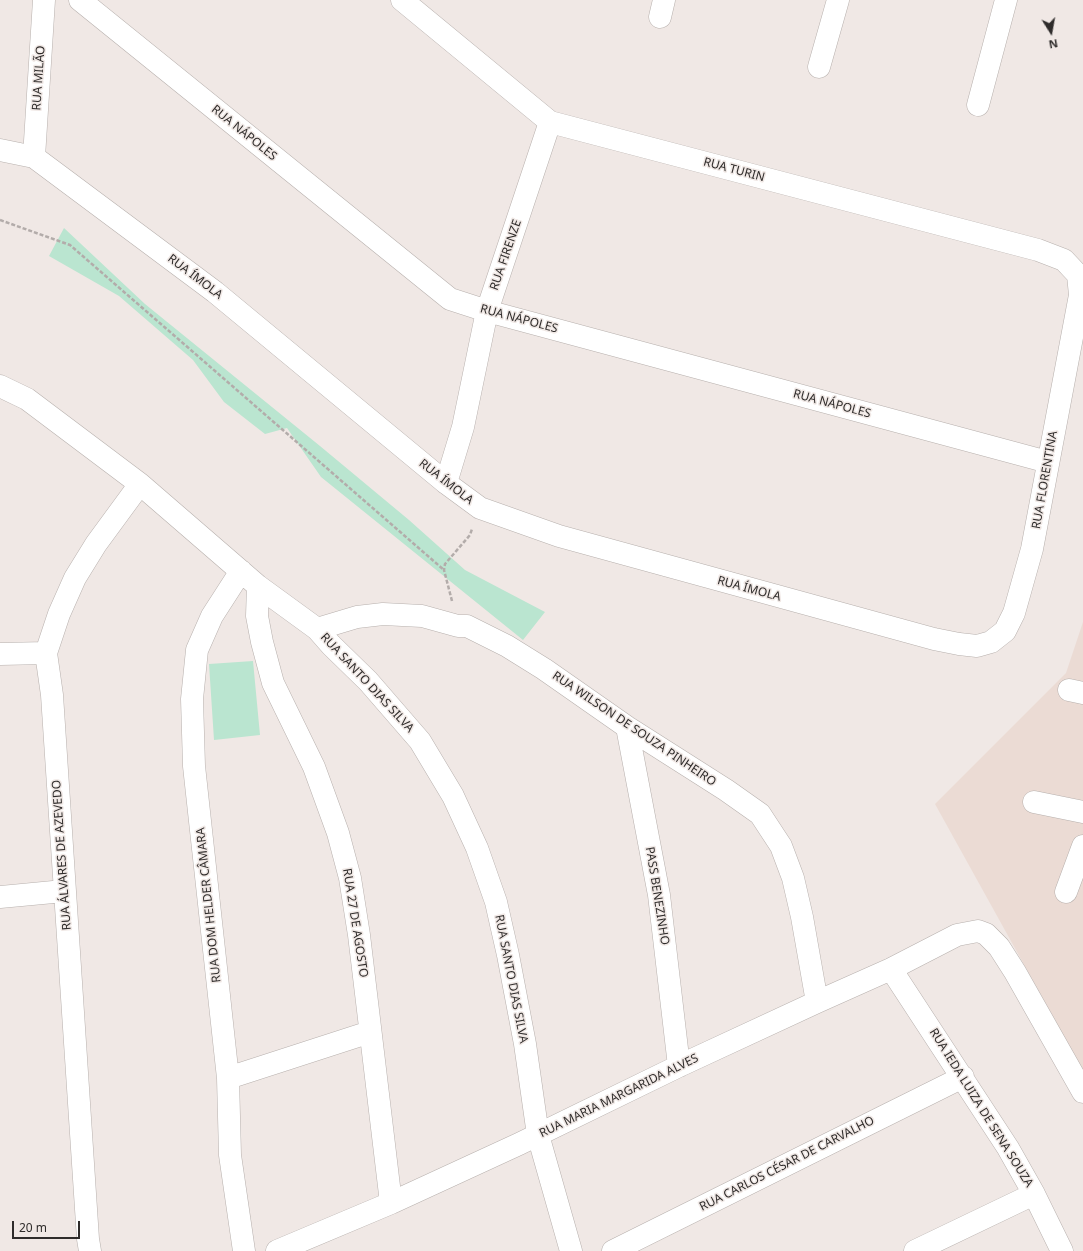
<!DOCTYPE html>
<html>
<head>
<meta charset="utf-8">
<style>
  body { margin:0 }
  #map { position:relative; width:1083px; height:1251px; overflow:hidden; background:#f0e8e5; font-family:"Noto Sans",sans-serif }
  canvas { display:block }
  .north { position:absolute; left:1031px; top:12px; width:40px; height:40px; -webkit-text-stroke:3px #f0e8e5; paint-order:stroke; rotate:169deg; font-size:11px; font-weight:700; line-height:16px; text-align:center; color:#2f2c2b }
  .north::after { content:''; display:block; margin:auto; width:14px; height:18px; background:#2f2c2b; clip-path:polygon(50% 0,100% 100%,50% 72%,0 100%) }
  .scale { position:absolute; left:12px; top:1221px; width:68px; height:18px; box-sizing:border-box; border:2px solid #2f2c2b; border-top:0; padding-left:5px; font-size:12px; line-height:14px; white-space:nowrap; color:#2f2c2b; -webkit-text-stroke:3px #f0e8e5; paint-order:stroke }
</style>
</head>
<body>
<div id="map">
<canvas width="1083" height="1251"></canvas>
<div class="north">N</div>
<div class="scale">20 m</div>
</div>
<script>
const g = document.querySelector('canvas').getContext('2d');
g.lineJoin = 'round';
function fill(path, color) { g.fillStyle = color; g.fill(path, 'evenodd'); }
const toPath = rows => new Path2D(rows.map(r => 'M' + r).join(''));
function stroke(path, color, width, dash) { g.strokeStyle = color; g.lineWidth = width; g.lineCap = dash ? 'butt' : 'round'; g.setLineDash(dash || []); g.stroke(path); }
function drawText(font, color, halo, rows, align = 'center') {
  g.font = font + ' "Noto Sans",sans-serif'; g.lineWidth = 3; g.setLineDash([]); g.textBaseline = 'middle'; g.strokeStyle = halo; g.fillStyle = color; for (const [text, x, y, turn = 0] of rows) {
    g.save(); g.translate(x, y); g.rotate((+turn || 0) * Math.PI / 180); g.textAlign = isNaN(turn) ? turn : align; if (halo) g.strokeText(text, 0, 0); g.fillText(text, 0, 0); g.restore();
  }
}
fill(toPath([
  [1083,622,1083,1071,935,804,1066,673]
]), '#ebdbd4');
fill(toPath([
  [64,228,145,304,320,446,409,520,465,570,545,612,523,640,321,477,287,428,265,434,224,402,193,360,119,296,49,256],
  [253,661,260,735,214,740,209,664]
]), '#bae5d0');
const minor = toPath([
  [80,0,450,299,487,311,1048,462],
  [660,17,664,0],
  [819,67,838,0],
  [978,105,1006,0],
  [0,150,34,157,215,292,446,483,480,508,559,536,934,639,959,644,977,646,991,642,1005,631,1014,613,1032,549,1080,295,1078,275,1064,260,1038,250,550,122,402,0],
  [34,157,44,0],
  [0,386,27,399,140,484,258,586,317,629,331,645,368,681,420,741,453,796,477,848,496,902,508,955,525,1044,538,1135,571,1251],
  [446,483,463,427,487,311,550,122],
  [241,571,212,616,197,650,192,699,194,766,228,1078,230,1155,244,1251],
  [258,586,257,616,262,642,273,683,314,767,338,833,350,878,359,935,391,1203],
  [317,629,357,617,383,614,422,616,458,626,467,626,507,646,544,669,627,727,726,790,760,814,781,846,793,878,802,917,817,1002],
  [0,654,46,653],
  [1069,690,1083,693],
  [627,727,659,895,679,1066],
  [1034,802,1083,812],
  [1066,892,1083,846],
  [0,897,64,891],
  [891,969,1008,1148,1034,1194,1062,1251],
  [228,1078,370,1032],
  [90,1251,88,1239,52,695,46,653,59,614,75,578,96,544,140,484],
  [277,1251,391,1203,519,1144,679,1066,817,1002,891,969,957,935,978,931,986,934,999,947,1015,972,1083,1092],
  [613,1251,963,1077],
  [915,1251,1034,1194]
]);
stroke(minor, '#b7b0ad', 23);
stroke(toPath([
  [0,220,70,245,444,570],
  [452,601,444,570,445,564,470,535,472,529]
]), '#b3acaa', 2.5, [4, 2]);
stroke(minor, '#fff', 22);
drawText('12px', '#2f2c2b', '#f0e8e5', [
  ["RUA MILÃO",39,78,-86],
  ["RUA NÁPOLES",244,133,39],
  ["RUA TURIN",734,170,15],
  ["RUA FIRENZE",506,255,-71],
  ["RUA ÍMOLA",195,277,37],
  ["RUA NÁPOLES",519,319,15],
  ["RUA NÁPOLES",832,404,15],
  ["RUA FLORENTINA",1045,480,-80],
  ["RUA ÍMOLA",446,482,38],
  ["RUA ÍMOLA",749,589,15],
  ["RUA SANTO DIAS SILVA",367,683,47],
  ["RUA WILSON DE SOUZA PINHEIRO",634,729,34],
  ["RUA ÁLVARES DE AZEVEDO",62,855,-94],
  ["PASS BENEZINHO",657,896,81],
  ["RUA DOM HELDER CÂMARA",209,905,-96],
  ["RUA 27 DE AGOSTO",355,923,81],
  ["RUA SANTO DIAS SILVA",511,979,79],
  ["RUA MARIA MARGARIDA ALVES",619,1096,-26],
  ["RUA IEDA LUIZA DE SENA SOUZA",981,1108,58],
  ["RUA CARLOS CÉSAR DE CARVALHO",787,1164,-27]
]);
</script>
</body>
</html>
